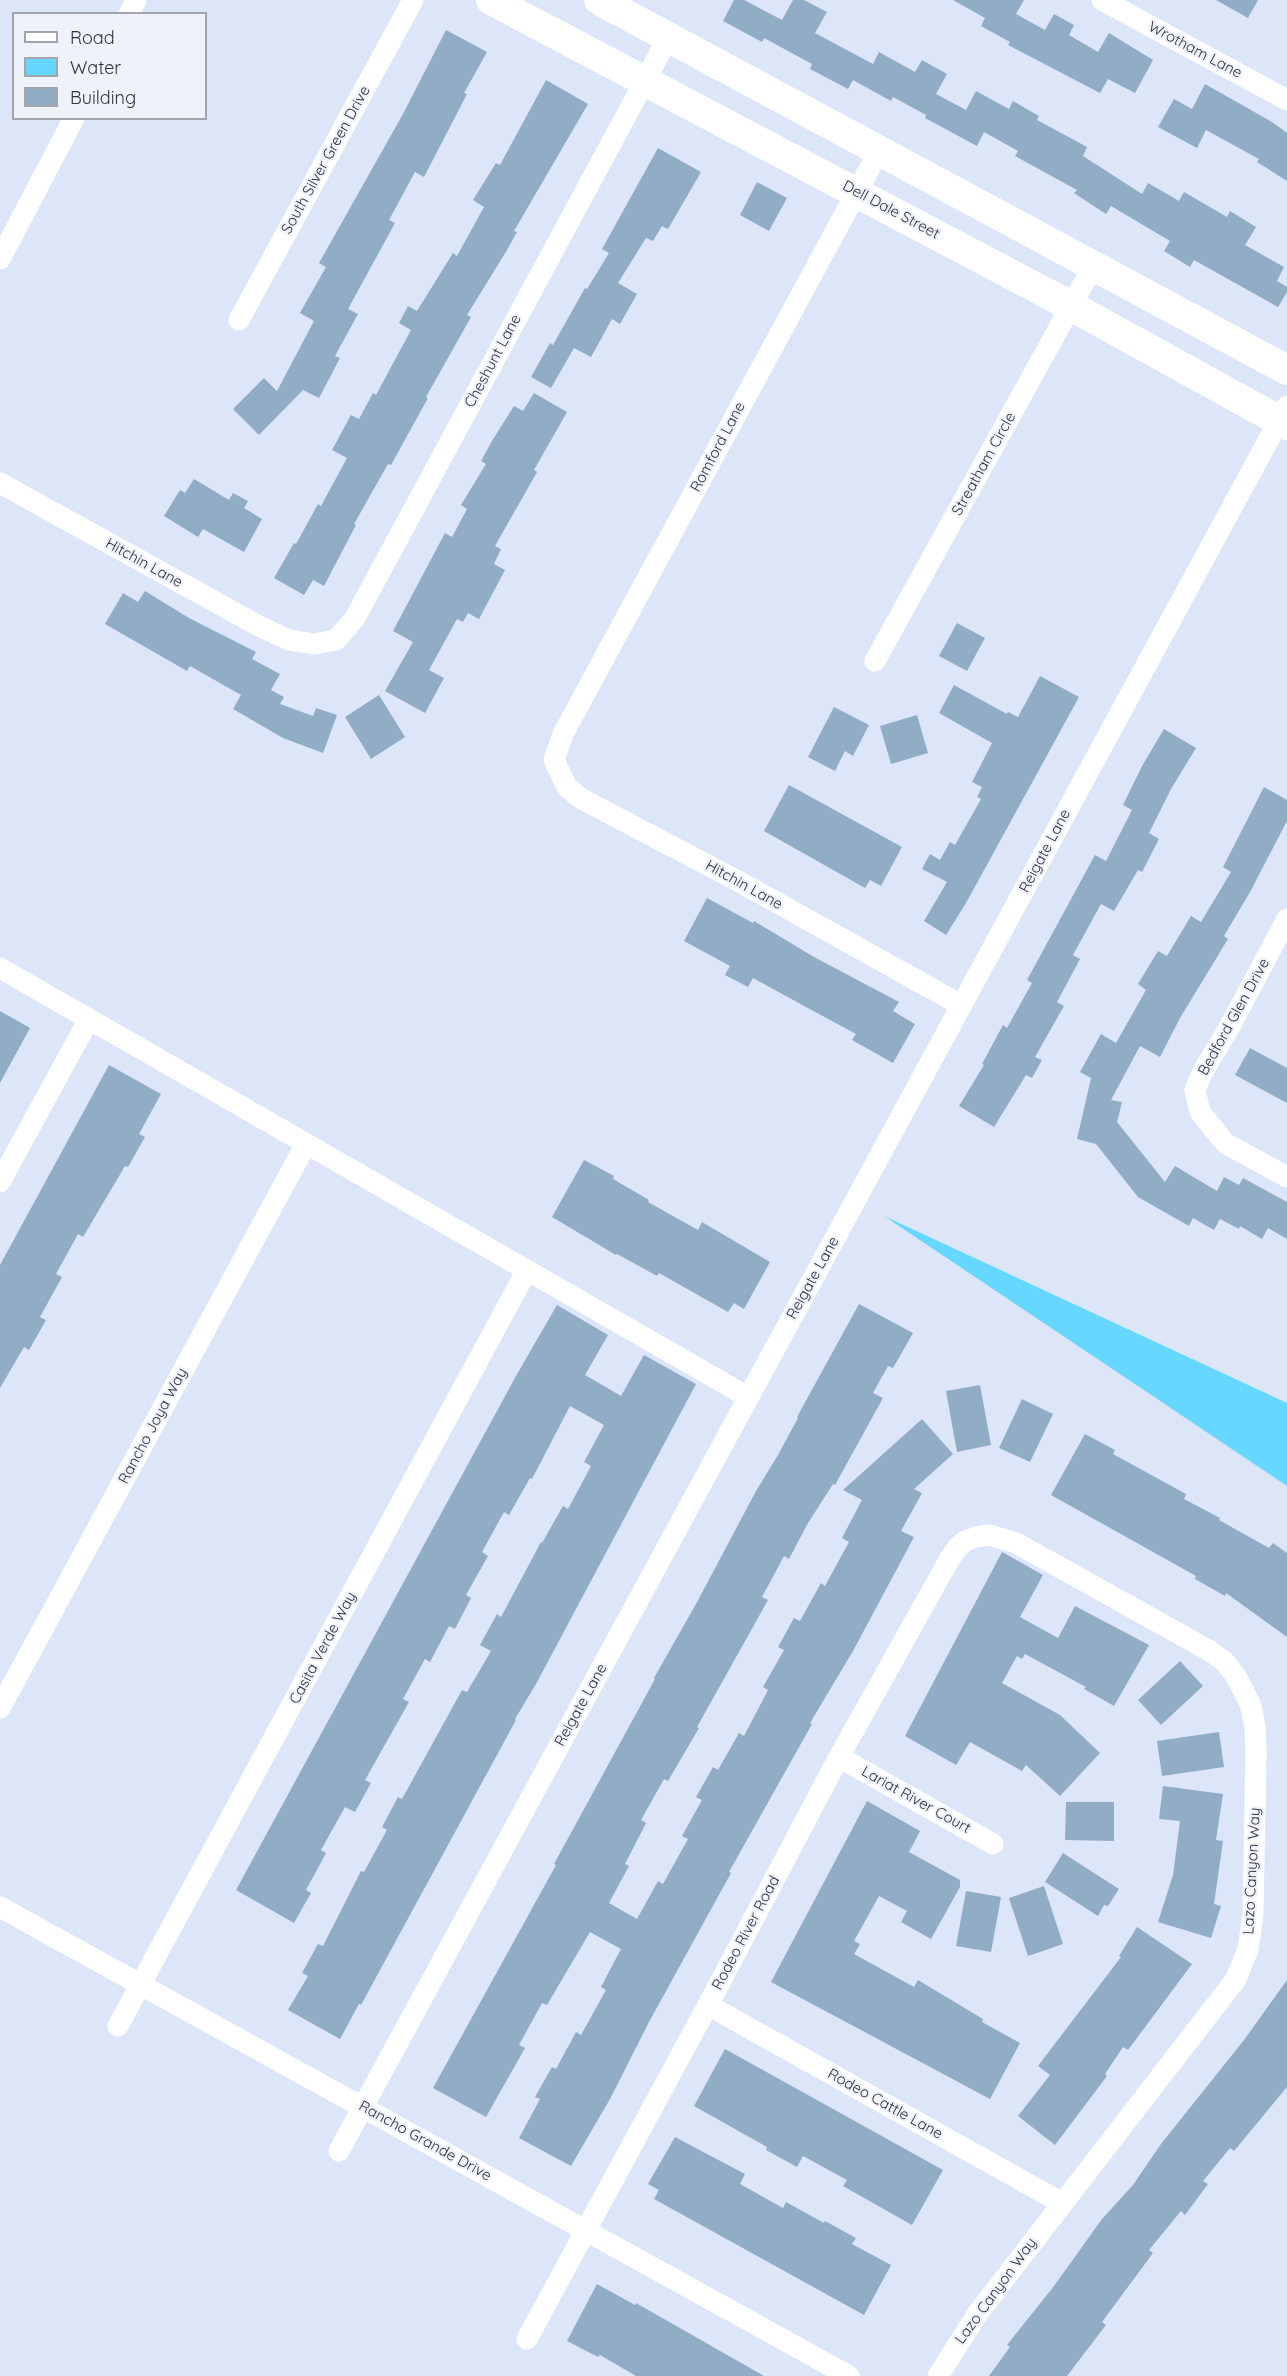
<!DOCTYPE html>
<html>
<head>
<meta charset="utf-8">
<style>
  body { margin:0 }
  #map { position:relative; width:1287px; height:2376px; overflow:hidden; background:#dde5f9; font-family:Quicksand,sans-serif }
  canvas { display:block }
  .legend { position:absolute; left:12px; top:12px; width:195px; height:108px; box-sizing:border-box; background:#f0f2f9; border:2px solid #a2a5ae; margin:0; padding:8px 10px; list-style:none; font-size:18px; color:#2d323e }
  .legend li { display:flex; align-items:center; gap:12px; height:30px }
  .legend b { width:30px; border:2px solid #a2a5ae }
</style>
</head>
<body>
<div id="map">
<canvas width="1287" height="2376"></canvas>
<ul class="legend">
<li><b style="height:8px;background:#fff"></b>Road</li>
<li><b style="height:16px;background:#66d7fe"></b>Water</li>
<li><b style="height:16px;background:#91acc5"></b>Building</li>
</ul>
</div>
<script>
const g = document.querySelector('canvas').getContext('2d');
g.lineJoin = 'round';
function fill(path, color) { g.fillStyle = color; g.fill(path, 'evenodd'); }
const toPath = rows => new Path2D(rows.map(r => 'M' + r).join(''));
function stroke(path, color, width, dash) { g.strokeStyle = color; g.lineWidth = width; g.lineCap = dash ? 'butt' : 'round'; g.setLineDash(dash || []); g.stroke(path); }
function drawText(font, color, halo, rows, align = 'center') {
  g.font = font + ' Quicksand,sans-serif'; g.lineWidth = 4.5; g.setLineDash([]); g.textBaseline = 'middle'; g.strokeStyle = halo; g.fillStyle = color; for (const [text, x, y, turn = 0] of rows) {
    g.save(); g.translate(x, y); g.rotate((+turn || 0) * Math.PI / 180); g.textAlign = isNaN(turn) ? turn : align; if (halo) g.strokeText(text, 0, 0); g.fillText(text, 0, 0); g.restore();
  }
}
fill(toPath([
  [884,1216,1287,1403,1287,1486]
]), '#66d7fe');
fill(toPath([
  [734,0,744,0,782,20,793,0,804,0,827,12,815,33,873,64,879,52,915,72,922,60,947,74,936,94,966,110,976,91,1009,109,1013,101,1039,116,1037,120,1087,147,1083,156,1142,194,1148,183,1179,201,1184,192,1227,217,1230,211,1256,227,1245,245,1284,267,1277,281,1287,287,1287,292,1278,307,1194,260,1190,267,1164,251,1170,241,1111,206,1106,214,1074,193,1077,190,1015,156,1018,151,984,132,977,146,925,118,926,115,893,97,891,101,853,80,848,89,810,69,812,64,764,38,762,42,723,21],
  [953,0,1024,0,1016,14,1045,30,1054,14,1074,25,1069,35,1098,52,1109,33,1153,60,1135,93,1108,79,1100,93,1008,45,1010,42,981,26,985,18],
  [1216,0,1258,0,1248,18],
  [446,30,487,52,464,93,467,94,424,177,415,172,389,220,395,223,348,309,358,314,335,356,340,358,319,398,303,390,259,435,233,409,264,378,277,391,314,321,300,313,326,267,319,263,403,114],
  [546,80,588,104,514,231,517,232,507,250,467,315,471,317,426,397,428,398,391,465,388,464,354,524,356,525,324,586,313,580,304,595,274,578,294,543,296,544,318,504,321,506,347,458,332,450,351,415,359,419,373,393,376,395,411,330,399,323,408,306,417,311,453,253,457,256,484,207,473,200,496,163,500,165],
  [1205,84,1272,122,1287,133,1287,181,1257,162,1259,159,1206,130,1197,148,1158,127,1174,99,1192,109],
  [658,148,701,172,668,229,662,226,653,241,646,238,618,283,637,294,620,324,612,319,591,357,574,348,551,388,531,377,550,343,553,345,585,288,587,289,609,253,602,249],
  [757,182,787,198,769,231,740,215],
  [534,393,567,412,534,470,537,472,495,546,501,549,494,564,505,570,479,619,468,613,463,622,457,619,429,670,444,678,425,713,385,691,413,642,393,631,445,533,452,537,467,509,461,505,486,464,481,461,492,441,514,406,523,411],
  [194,479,229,500,233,493,248,501,244,508,262,519,244,552,203,529,198,537,164,516,180,490,185,493],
  [145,591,189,618,256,652,252,659,280,674,271,690,284,697,280,704,313,716,316,708,337,715,323,753,283,738,233,709,241,695,190,666,187,671,105,624,123,593,138,602],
  [957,623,985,638,967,671,939,656],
  [1040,676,1079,697,966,903,946,935,924,921,947,882,922,869,930,854,940,860,950,842,955,845,981,799,977,797,982,787,972,782,992,743,939,713,954,685,1007,714,1008,712,1018,717],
  [379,695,405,737,371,759,345,717],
  [834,707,869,725,853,756,845,751,835,771,808,757],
  [917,715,928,753,891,764,880,726],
  [1164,729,1196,748,1171,789,1149,833,1159,839,1142,872,1138,870,1114,911,1101,904,1073,955,1080,959,1057,1002,1064,1006,1035,1057,1042,1060,1032,1078,1026,1075,994,1127,959,1106,984,1065,982,1064,1003,1025,1007,1028,1032,983,1027,980,1095,855,1106,861,1132,810,1123,805,1142,766],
  [789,785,902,847,881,886,870,880,865,888,764,831],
  [1264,787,1287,800,1287,821,1250,892,1224,936,1228,939,1180,1018,1160,1057,1140,1046,1111,1100,1122,1102,1117,1122,1165,1182,1175,1166,1217,1191,1224,1177,1239,1185,1243,1178,1287,1202,1287,1239,1268,1228,1262,1239,1240,1226,1239,1229,1220,1219,1214,1230,1193,1218,1189,1226,1138,1197,1096,1144,1077,1139,1091,1078,1080,1072,1101,1034,1116,1043,1146,990,1138,984,1158,951,1167,956,1191,916,1201,922,1231,872,1223,867],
  [707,898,753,923,754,921,814,957,899,1002,893,1011,915,1024,893,1063,852,1040,856,1034,806,1007,753,978,748,987,725,975,730,966,684,941],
  [0,1011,30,1028,0,1083],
  [1250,1048,1287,1068,1287,1103,1235,1075],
  [109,1065,161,1094,139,1134,145,1137,128,1167,125,1166,83,1237,78,1234,56,1274,62,1277,40,1317,46,1320,29,1350,24,1347,0,1388,0,1265],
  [584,1160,614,1176,613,1179,649,1200,648,1202,698,1230,702,1222,770,1262,744,1309,734,1303,728,1312,659,1273,657,1276,617,1254,616,1255,552,1217],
  [859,1304,913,1333,893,1368,888,1366,873,1393,883,1398,835,1485,833,1484,808,1523,789,1559,784,1556,762,1597,768,1600,697,1727,699,1728,668,1781,664,1779,641,1820,646,1823,625,1864,629,1866,609,1903,637,1919,658,1881,663,1884,688,1839,682,1836,702,1800,696,1797,713,1767,718,1770,739,1733,744,1736,768,1690,763,1687,784,1650,778,1647,794,1618,800,1621,821,1583,825,1586,849,1542,842,1538,862,1500,843,1490,922,1419,953,1454,914,1489,922,1493,901,1531,914,1537,853,1651,810,1723,812,1724,729,1872,731,1873,649,2022,610,2099,571,2166,519,2138,540,2099,535,2097,552,2067,556,2069,576,2032,581,2035,606,1990,601,1987,621,1949,590,1932,547,2005,542,2003,519,2045,525,2048,486,2117,433,2088,556,1865,554,1864,655,1679,654,1678,696,1604,756,1491,778,1455,798,1418,797,1417],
  [557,1305,608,1335,585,1375,604,1386,621,1396,644,1355,696,1384,536,1684,515,1719,516,1720,361,2005,359,2004,340,2039,288,2010,308,1976,302,1973,318,1944,323,1946,361,1871,364,1872,387,1830,382,1827,398,1797,402,1799,462,1690,467,1692,491,1651,480,1645,497,1614,501,1617,541,1542,542,1543,563,1506,568,1509,591,1466,584,1462,604,1425,570,1406,532,1479,530,1478,509,1515,504,1512,482,1552,488,1556,466,1595,471,1598,455,1629,449,1626,430,1662,425,1659,403,1699,409,1702,365,1780,371,1783,355,1812,345,1807,321,1850,326,1853,306,1890,311,1893,294,1923,236,1890,516,1376],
  [980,1385,991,1445,957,1452,946,1391],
  [1022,1399,1053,1414,1030,1462,999,1448],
  [1085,1434,1115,1450,1113,1454,1186,1494,1184,1499,1220,1518,1219,1520,1269,1548,1273,1543,1287,1553,1287,1637,1226,1593,1225,1596,1195,1579,1196,1576,1051,1495],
  [1002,1552,1043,1575,1020,1617,1058,1638,1075,1606,1149,1645,1114,1706,1084,1689,1086,1687,1025,1654,1022,1659,1017,1656,1002,1683,1060,1715,1100,1753,1060,1796,1026,1765,1022,1771,970,1742,956,1765,905,1736],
  [1180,1661,1203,1686,1161,1725,1138,1700],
  [1219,1732,1224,1767,1162,1776,1157,1741],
  [1163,1786,1223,1794,1216,1840,1223,1841,1214,1904,1221,1906,1211,1938,1158,1922,1173,1875,1180,1821,1159,1819],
  [867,1801,920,1831,909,1852,960,1880,960,1887,931,1939,901,1922,907,1911,879,1896,854,1941,860,1944,854,1954,914,1987,918,1980,983,2019,982,2022,1020,2043,990,2099,771,1982],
  [1066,1802,1114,1802,1114,1841,1065,1840],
  [1063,1853,1119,1889,1108,1906,1104,1905,1098,1916,1045,1882],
  [1044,1886,1063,1944,1028,1956,1009,1898],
  [966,1891,1001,1897,991,1952,956,1946],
  [1137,1927,1192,1964,1128,2050,1123,2047,1105,2074,1107,2076,1055,2145,1018,2116,1050,2075,1038,2066,1121,1957,1119,1956],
  [1287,1980,1287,2087,1234,2151,1230,2148,1203,2181,1208,2184,1185,2215,1181,2211,1149,2250,1153,2253,1102,2322,1106,2325,1067,2376,989,2376,1010,2347,1007,2345,1054,2286,1102,2219,1133,2185,1161,2144,1244,2040],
  [725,2049,943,2170,912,2225,843,2186,847,2180,803,2156,797,2167,766,2150,767,2147,694,2106],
  [675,2137,745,2174,740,2184,783,2208,786,2202,824,2223,825,2221,856,2238,852,2244,891,2265,864,2315,654,2199,659,2190,648,2184],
  [597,2284,635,2305,636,2303,764,2376,636,2376,600,2355,598,2357,567,2341]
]), '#91acc5');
stroke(toPath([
  [1102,0,1287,100],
  [129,14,136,0],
  [879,151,563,734,554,760,567,787,580,798,738,881,961,1005],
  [0,259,74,118],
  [239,320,413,0],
  [0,483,257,625,289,640,314,644,336,640,355,618,668,38],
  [875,661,1093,266],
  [1287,919,1229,1028,1202,1073,1195,1090,1200,1112,1225,1143,1287,1177],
  [0,968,748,1397],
  [0,1182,89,1019],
  [0,1708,306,1144],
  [839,1757,993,1844],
  [0,1907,849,2376],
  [708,2005,1062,2203],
  [118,2026,527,1270],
  [339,2151,1287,406],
  [527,2339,708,2005,839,1757,949,1560,957,1548,965,1541,976,1537,990,1535,1016,1543,1210,1651,1224,1661,1236,1676,1251,1706,1255,1727,1256,1753,1253,1914,1248,1949,1236,1979,978,2313,938,2376]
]), '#fff', 21);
stroke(toPath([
  [491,0,1071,306,1287,425],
  [599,0,1287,370]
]), '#fff', 30);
drawText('15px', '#2d323e', '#f0f2f9', [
  ["Wrotham Lane",1195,50,28],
  ["South Silver Green Drive",326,160,-61],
  ["Dell Dale Street",891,210,28],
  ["Cheshunt Lane",493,361,-62],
  ["Romford Lane",718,447,-62],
  ["Streatham Circle",984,464,-61],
  ["Hitchin Lane",144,563,29],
  ["Reigate Lane",1045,851,-62],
  ["Hitchin Lane",744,885,29],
  ["Bedford Glen Drive",1234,1017,-61],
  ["Reigate Lane",813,1278,-61],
  ["Rancho Joya Way",153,1426,-62],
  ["Casita Verde Way",323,1648,-62],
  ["Reigate Lane",581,1705,-61],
  ["Lariat River Court",916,1800,29],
  ["Lazo Canyon Way",1252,1871,-87],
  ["Rodeo River Road",746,1933,-62],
  ["Rodeo Cattle Lane",885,2104,29],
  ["Rancho Grande Drive",425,2141,29],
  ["Lazo Canyon Way",996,2291,-54]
]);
</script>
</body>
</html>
